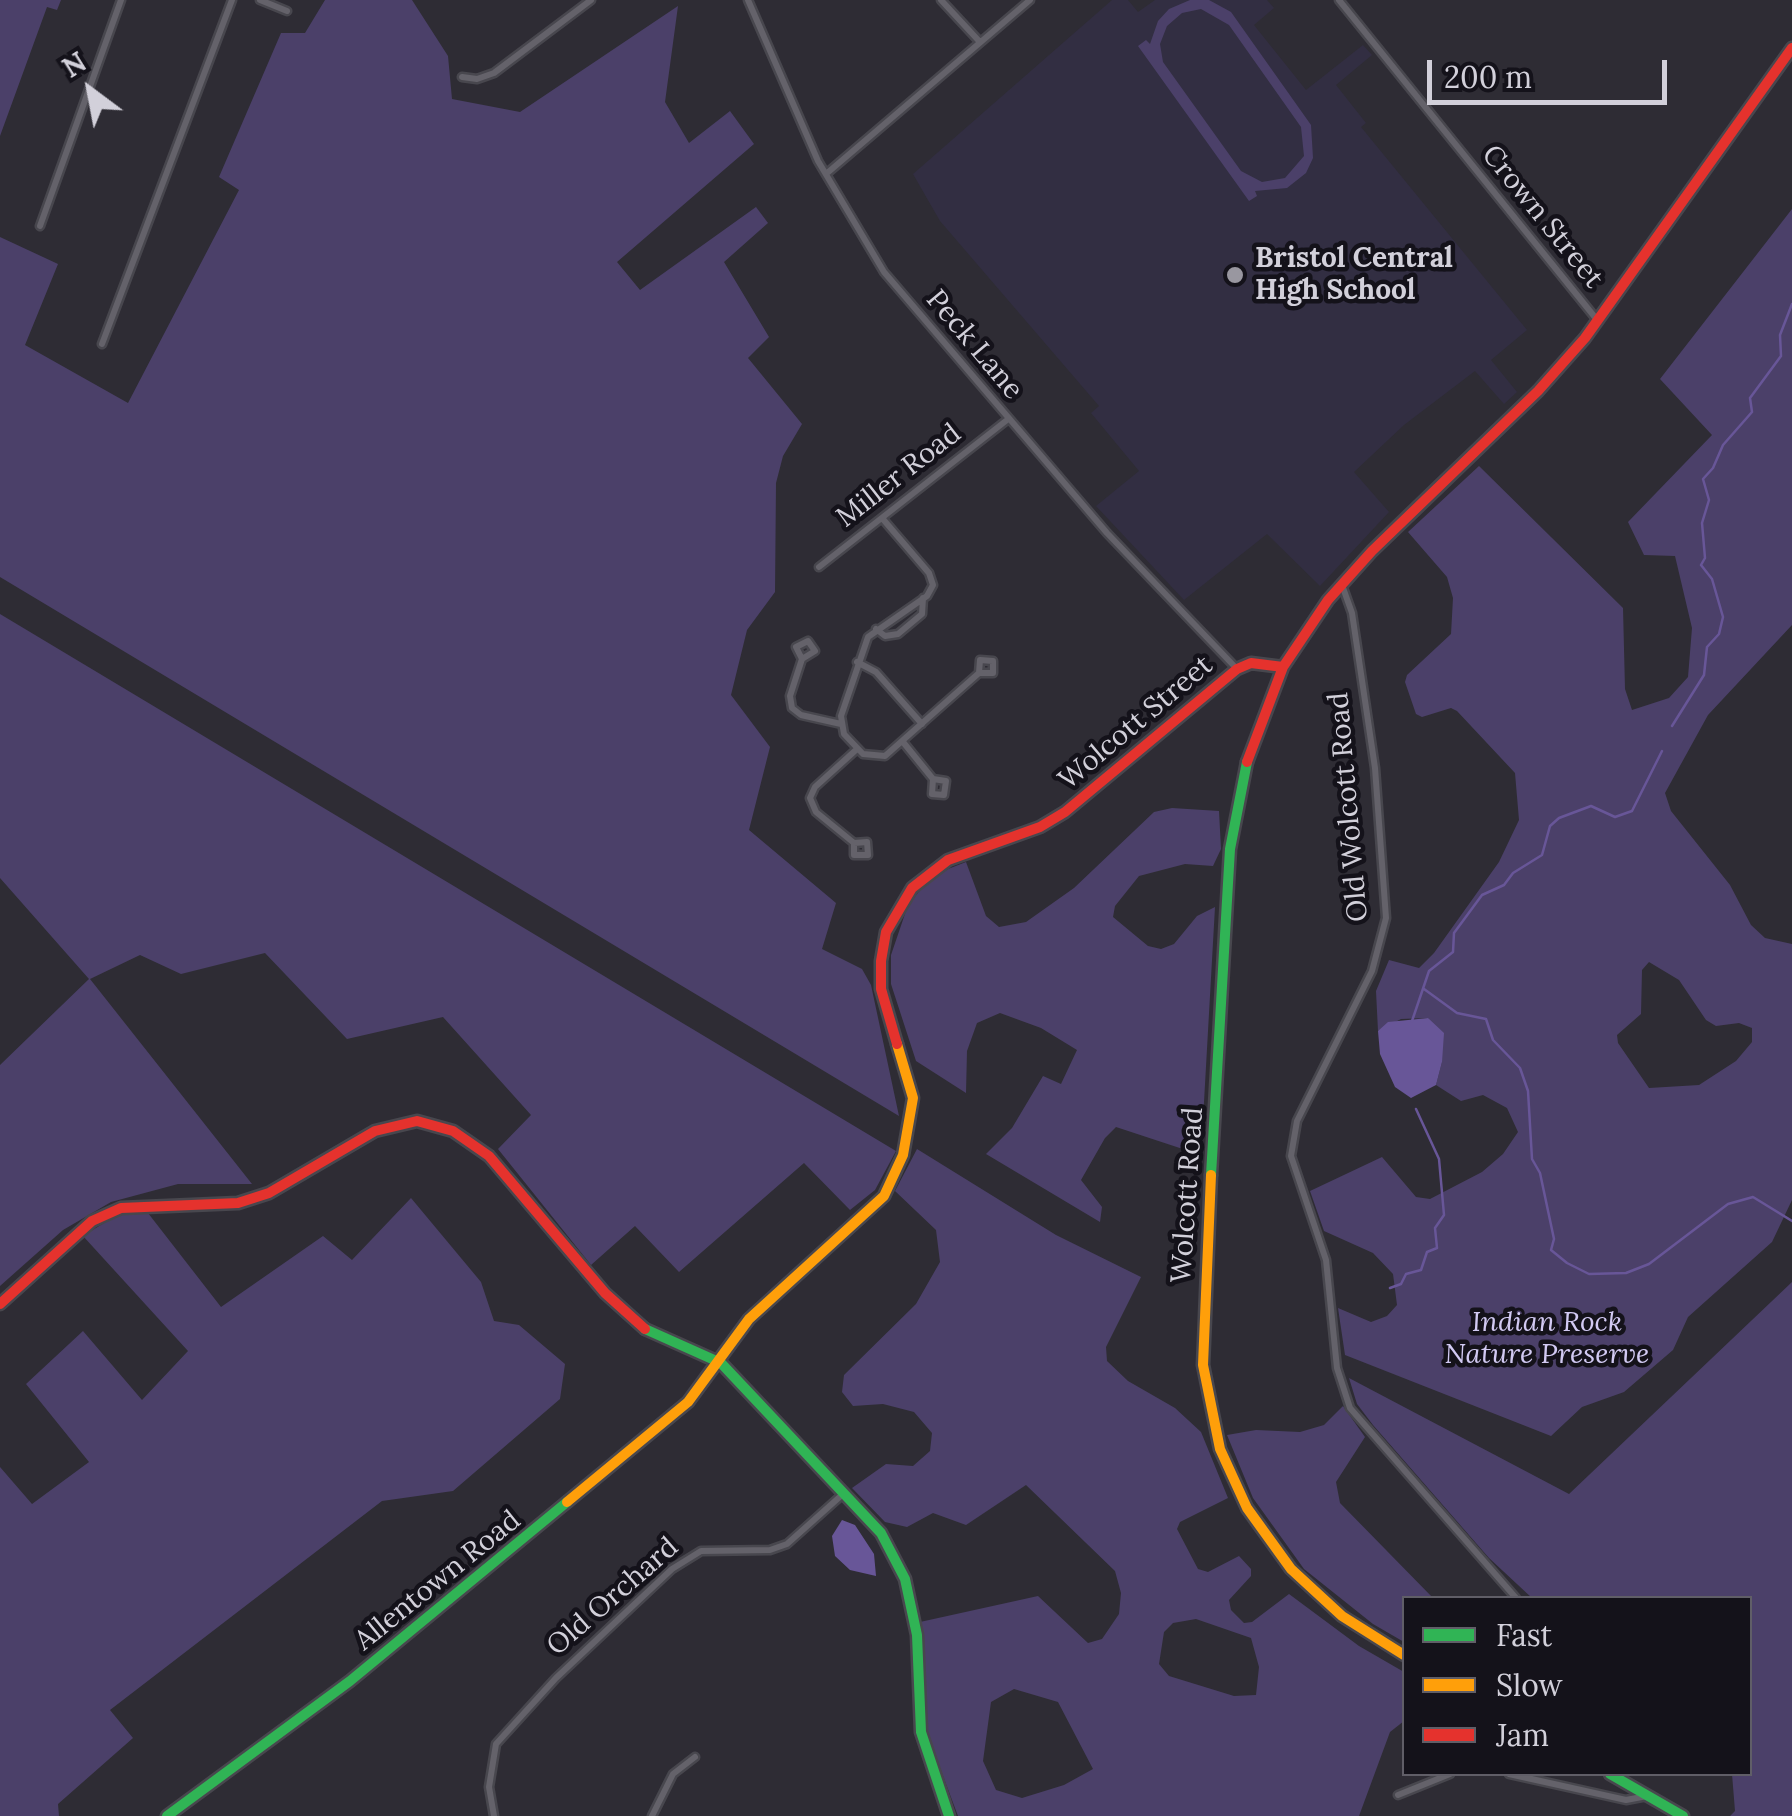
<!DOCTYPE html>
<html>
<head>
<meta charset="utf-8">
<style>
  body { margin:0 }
  #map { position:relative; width:1792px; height:1816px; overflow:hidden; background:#2e2c34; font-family:Lora,serif }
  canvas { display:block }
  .legend { position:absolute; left:1402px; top:1596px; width:350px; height:180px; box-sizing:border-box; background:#14121a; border:2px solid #605e67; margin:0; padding:12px 18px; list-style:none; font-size:30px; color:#d2d0da }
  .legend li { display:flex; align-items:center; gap:20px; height:50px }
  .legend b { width:50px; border:2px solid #605e67 }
  .north { position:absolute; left:40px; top:40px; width:100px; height:100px; -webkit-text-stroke:8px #14121a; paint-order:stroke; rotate:328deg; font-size:28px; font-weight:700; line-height:40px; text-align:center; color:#d2d0da }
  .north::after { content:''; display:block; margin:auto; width:35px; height:45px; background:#d2d0da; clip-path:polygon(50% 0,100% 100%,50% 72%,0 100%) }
  .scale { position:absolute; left:1427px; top:60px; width:240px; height:45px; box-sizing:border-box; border:5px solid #d2d0da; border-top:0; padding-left:12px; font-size:30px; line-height:35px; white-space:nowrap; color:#d2d0da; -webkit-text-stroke:8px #14121a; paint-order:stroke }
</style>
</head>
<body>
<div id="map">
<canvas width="1792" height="1816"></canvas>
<ul class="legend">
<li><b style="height:12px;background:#30b455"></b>Fast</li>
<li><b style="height:12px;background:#ff9f0a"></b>Slow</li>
<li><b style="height:12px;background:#e5322d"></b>Jam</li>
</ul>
<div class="north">N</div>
<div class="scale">200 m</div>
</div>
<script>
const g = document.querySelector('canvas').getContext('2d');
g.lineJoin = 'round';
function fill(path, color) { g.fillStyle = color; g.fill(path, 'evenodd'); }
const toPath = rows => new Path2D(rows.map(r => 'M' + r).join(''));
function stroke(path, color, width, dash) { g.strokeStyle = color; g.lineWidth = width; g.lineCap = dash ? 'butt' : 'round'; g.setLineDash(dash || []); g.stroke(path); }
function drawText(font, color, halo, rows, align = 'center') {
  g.font = font + ' Lora,serif'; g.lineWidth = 9; g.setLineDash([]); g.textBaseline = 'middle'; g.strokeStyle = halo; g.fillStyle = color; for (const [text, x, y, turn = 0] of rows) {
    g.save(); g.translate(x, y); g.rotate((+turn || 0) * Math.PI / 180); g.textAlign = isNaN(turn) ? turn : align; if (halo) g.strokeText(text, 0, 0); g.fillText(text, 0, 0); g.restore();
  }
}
fill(toPath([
  [1112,0,1128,0,1138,12,1155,0,1267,0,1274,8,1254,25,1306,90,1363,45,1372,55,1336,85,1366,123,1361,127,1527,330,1491,360,1517,392,1504,404,1475,371,1404,425,1354,472,1389,512,1320,586,1267,534,1184,600,1096,506,1139,471,1091,413,1099,406,940,221,913,174]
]), '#322e42');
fill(toPath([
  [0,0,61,0,57,10,47,7,0,136],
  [325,0,412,0,448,56,452,99,520,112,678,6,665,102,689,143,730,111,754,144,617,262,640,290,756,207,768,223,724,262,769,337,748,358,802,424,783,456,776,483,775,592,747,630,731,695,770,747,749,830,836,903,822,949,862,969,871,985,899,1116,0,577,0,237,58,264,25,345,128,403,239,190,219,177,281,33,305,33],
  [1190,0,1209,0,1231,12,1311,125,1313,158,1306,173,1287,188,1255,191,1257,196,1249,201,1138,46,1146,40,1150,44,1158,21,1169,9],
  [1201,9,1229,25,1301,127,1304,156,1285,178,1262,182,1241,171,1163,62,1160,44,1167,26,1182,13],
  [1792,209,1792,625,1708,715,1665,793,1671,811,1730,885,1751,925,1765,938,1792,944,1792,1200,1772,1242,1688,1317,1673,1350,1624,1392,1582,1407,1551,1436,1345,1355,1338,1308,1371,1322,1387,1316,1397,1305,1393,1274,1373,1253,1324,1231,1310,1191,1382,1157,1416,1197,1430,1199,1482,1172,1503,1154,1518,1132,1507,1108,1483,1095,1461,1101,1436,1085,1442,1062,1428,1018,1401,1019,1378,1031,1376,991,1389,960,1419,968,1434,953,1499,862,1519,820,1515,773,1457,711,1451,708,1422,717,1416,714,1405,682,1407,675,1451,634,1453,598,1447,577,1408,532,1479,466,1623,608,1625,689,1632,710,1669,698,1688,677,1692,628,1675,556,1644,555,1628,522,1712,435,1660,379],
  [1649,962,1679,980,1706,1020,1716,1026,1739,1023,1752,1028,1752,1042,1736,1061,1699,1085,1649,1088,1618,1043,1617,1035,1641,1014,1642,970],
  [0,614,896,1151,875,1190,850,1210,804,1163,679,1272,635,1226,591,1265,498,1149,531,1115,443,1017,347,1039,265,953,181,974,140,955,90,979,252,1184,178,1184,111,1202,63,1230,0,1286,0,1065,89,979,0,878],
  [1172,808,1219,811,1221,849,1213,866,1185,864,1139,876,1115,906,1113,917,1148,946,1161,949,1174,944,1197,916,1215,907,1201,1155,1116,1127,1105,1138,1081,1180,1102,1207,1100,1222,986,1154,1012,1128,1043,1076,1061,1084,1077,1050,1041,1028,1000,1013,977,1023,967,1051,966,1093,916,1061,891,984,891,955,908,905,926,883,948,869,966,862,986,916,999,927,1026,922,1074,888,1154,812],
  [917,1149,1056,1235,1141,1277,1106,1347,1107,1361,1128,1381,1175,1408,1201,1432,1228,1498,1180,1522,1177,1529,1198,1569,1208,1572,1239,1556,1251,1569,1251,1576,1229,1600,1231,1610,1244,1623,1252,1622,1289,1594,1359,1646,1404,1672,1404,1721,1390,1732,1359,1816,958,1816,928,1736,920,1622,1038,1596,1088,1643,1102,1639,1119,1614,1121,1593,1115,1571,1026,1485,966,1525,933,1513,907,1527,885,1522,852,1488,886,1464,913,1466,930,1451,932,1433,914,1412,883,1404,853,1406,842,1392,844,1375,916,1304,940,1262,936,1230,895,1191],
  [1196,1619,1251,1638,1259,1667,1256,1695,1234,1696,1169,1676,1159,1664,1164,1632,1173,1623],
  [1014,1689,1058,1702,1093,1769,1064,1785,1022,1798,996,1790,983,1761,991,1702],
  [411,1198,481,1282,494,1321,519,1325,565,1364,560,1399,453,1491,382,1501,110,1710,133,1738,58,1804,59,1816,0,1816,0,1467,32,1504,89,1462,26,1384,83,1331,142,1400,188,1351,83,1236,120,1213,148,1213,221,1307,323,1236,352,1260],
  [1792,1282,1792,1816,1730,1816,1735,1811,1732,1774,1750,1774,1750,1598,1532,1598,1489,1558,1373,1425,1357,1404,1349,1378,1569,1494],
  [1343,1406,1365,1437,1336,1482,1340,1503,1433,1598,1404,1598,1404,1642,1373,1624,1304,1569,1253,1498,1227,1435,1256,1430,1300,1432,1324,1425]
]), '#4b4069');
fill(toPath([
  [1428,1018,1444,1033,1442,1062,1436,1085,1411,1098,1395,1087,1380,1054,1378,1031,1388,1022],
  [842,1520,855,1525,874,1554,876,1576,850,1570,835,1556,832,1536]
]), '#685698');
stroke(toPath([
  [1672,726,1704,675,1707,647,1719,634,1723,617,1712,579,1701,565,1705,558,1702,523,1709,500,1703,479,1713,468,1723,445,1752,412,1750,398,1781,356,1780,335,1792,304],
  [1424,989,1457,1013,1486,1019,1493,1040,1520,1068,1528,1091,1532,1159,1540,1173,1554,1239,1551,1250,1567,1263,1589,1274,1626,1273,1649,1264,1728,1204,1753,1197,1792,1221],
  [1412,1021,1429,971,1453,952,1454,933,1482,895,1504,885,1513,873,1542,855,1550,826,1559,818,1591,806,1615,817,1632,811,1662,751],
  [1390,1288,1401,1284,1406,1274,1421,1270,1427,1252,1437,1248,1435,1228,1444,1215,1439,1159,1416,1109]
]), '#685698', 2.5);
const street = toPath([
  [260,0,287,11],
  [748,0,818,161,884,272,1107,533,1237,669],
  [941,0,979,41],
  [1339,0,1598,321],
  [462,77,477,79,494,73,591,0],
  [826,174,1030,0],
  [40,226,121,0],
  [102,344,232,0],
  [882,518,929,573,933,585,927,596,868,637,841,716,844,734,863,754,885,756,979,673,993,673,993,661,980,660,979,673],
  [819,567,1007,420],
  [1342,585,1352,613,1375,768,1386,918,1372,971,1297,1121,1291,1156,1326,1260,1337,1368,1350,1408,1516,1598],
  [876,629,885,636,898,634,922,614,923,598],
  [802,659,796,647,808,641,815,651,802,659,790,696,792,708,801,715,841,724],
  [857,662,876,672,922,724],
  [903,742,933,779,932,794,944,795,946,781,933,779],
  [854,843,867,842,868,855,854,855,854,843,816,812,810,798,815,787,857,749],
  [1509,1774,1626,1800,1647,1796],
  [1398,1795,1450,1774],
  [494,1816,489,1787,496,1744,556,1678,672,1569,701,1551,770,1550,787,1544,843,1494],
  [652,1816,673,1774,695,1757]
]);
const fast = toPath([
  [1211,1175,1230,849,1247,762],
  [645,1329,721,1363,881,1533,905,1579,917,1635,921,1732,949,1816],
  [1610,1774,1683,1816],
  [167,1816,350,1681,567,1502]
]);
const slow = toPath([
  [1211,1175,1203,1365,1220,1449,1247,1508,1291,1569,1342,1616,1404,1655],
  [567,1502,688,1402,749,1319,884,1196,903,1155,913,1098,897,1044]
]);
const jam = toPath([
  [1247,762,1283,667,1328,600,1372,551,1538,391,1585,338,1792,48],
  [897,1044,881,989,881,961,886,932,912,888,948,860,1040,827,1065,812,1237,669,1251,663,1283,667],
  [0,1304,92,1221,121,1208,238,1203,269,1193,375,1131,417,1121,453,1131,489,1156,605,1293,645,1329]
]);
stroke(street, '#48474e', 11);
stroke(fast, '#48474e', 15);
stroke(slow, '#48474e', 15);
stroke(jam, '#48474e', 15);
stroke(street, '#64626a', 6);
stroke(fast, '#30b455', 10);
stroke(slow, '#ff9f0a', 10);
stroke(jam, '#e5322d', 10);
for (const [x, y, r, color] of [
  [1235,275,10,"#9997a0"]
]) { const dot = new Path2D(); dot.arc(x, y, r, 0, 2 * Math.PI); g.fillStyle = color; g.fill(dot); stroke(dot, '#14121a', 4); }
drawText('28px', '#d2d0da', '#14121a', [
  ["Crown Street",1542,217,51],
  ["Peck Lane",974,345,50],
  ["Miller Road",899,476,-38],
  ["Wolcott Street",1136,723,-40],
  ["Old Wolcott Road",1349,807,-95],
  ["Wolcott Road",1188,1195,-86],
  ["Allentown Road",438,1581,-39],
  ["Old Orchard",613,1597,-41]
]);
drawText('bold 28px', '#d2d0da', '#14121a', [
  ["Bristol Central",1255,259],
  ["High School",1255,291]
], 'left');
drawText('italic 28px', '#d2caf3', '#14121a', [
  ["Indian Rock",1547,1323],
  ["Nature Preserve",1547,1355]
]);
</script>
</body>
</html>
